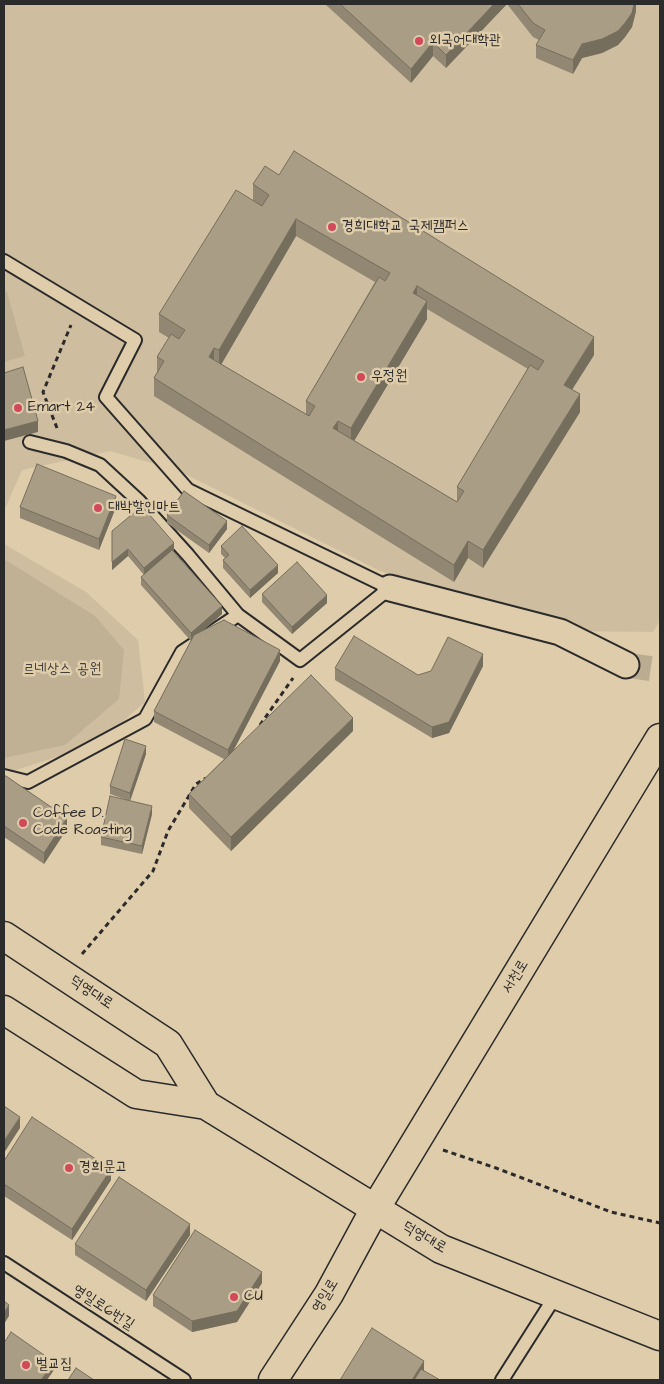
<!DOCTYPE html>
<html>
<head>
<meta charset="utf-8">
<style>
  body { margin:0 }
  #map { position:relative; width:664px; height:1384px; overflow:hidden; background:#deccaa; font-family:"Architects Daughter",sans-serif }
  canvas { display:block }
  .frame { position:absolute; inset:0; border:5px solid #2b2b2b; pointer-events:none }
</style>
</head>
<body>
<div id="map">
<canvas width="664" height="1384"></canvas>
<div class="frame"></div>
</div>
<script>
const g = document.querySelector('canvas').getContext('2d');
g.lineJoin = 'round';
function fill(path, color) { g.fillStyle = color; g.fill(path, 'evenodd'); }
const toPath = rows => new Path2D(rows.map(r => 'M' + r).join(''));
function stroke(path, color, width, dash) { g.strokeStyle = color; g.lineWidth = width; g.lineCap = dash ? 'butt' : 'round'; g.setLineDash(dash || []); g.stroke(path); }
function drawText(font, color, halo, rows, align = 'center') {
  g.font = font + ' "Architects Daughter","Poor Story",sans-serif'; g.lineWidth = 5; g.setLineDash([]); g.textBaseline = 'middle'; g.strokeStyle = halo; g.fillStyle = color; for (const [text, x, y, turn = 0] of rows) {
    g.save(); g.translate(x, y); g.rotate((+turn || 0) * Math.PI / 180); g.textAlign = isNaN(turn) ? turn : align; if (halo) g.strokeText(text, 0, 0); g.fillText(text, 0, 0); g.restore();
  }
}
fill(toPath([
  [4,4,660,4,660,620,653,632,568,631,380,571,179,471,110,451,22,470,4,511],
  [4,544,86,592,138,640,145,702,97,744,7,773,4,772]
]), '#cebe9f');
fill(toPath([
  [4,290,7,292,25,356,4,362],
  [4,559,95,616,124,650,119,699,65,745,4,758]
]), '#c0b195');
stroke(toPath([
  [626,665,660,670]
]), '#baac91', 25, [25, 12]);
const lane = toPath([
  [4,261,135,340,106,397,188,490,390,588,300,660,238,615,182,652,145,719,28,782,4,776],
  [30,442,66,451,100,465,139,501,188,555,238,615],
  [4,1263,184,1380],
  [502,1380,556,1295]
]);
const street = toPath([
  [390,588,560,632,626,665]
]);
const secondary = toPath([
  [4,936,168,1044,206,1105],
  [4,1010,136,1094,206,1105,441,1249,660,1336],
  [273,1380,329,1294,375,1209,660,738]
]);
stroke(lane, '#2b2b2b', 16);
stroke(street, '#2b2b2b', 29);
stroke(secondary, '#2b2b2b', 31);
stroke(toPath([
  [57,428,43,392,71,325],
  [260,725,293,678],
  [82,954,153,871,168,831,196,784,206,778],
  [443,1150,496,1168,611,1212,660,1223]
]), '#2b2b2b', 3, [5, 4]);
stroke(lane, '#deccaa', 12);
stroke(street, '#deccaa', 25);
stroke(secondary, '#deccaa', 28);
fill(toPath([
  [325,4,507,4,446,68,433,56,411,83],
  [507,4,636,4,636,11,632,27,625,37,618,45,602,53,582,58,573,74,536,58,536,45,539,40,533,37],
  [279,175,594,355,572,390,580,412,483,568,468,558,454,582,154,396,154,378,157,373,157,357,169,338,159,332,159,314,253,201,253,184],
  [296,236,375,282,306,401,306,414,221,365],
  [427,309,528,369,457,487,457,502,354,441,427,319],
  [20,507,116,507,99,550,20,518],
  [167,515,227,529,209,553,167,523],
  [112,531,174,551,173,552,222,614,202,631,280,661,233,751,353,731,231,851,189,808,189,794,224,759,154,722,154,711,191,641,141,585,141,577,144,575,128,556,112,570],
  [221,546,278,573,250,598,223,568,223,560,225,558,221,554],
  [262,594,327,603,292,634,262,602],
  [483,666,449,733,432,738,335,680,335,668,418,675],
  [146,754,130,801,110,794,110,786],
  [4,776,67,829,44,864,4,837],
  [152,814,142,854,101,845,101,837],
  [4,1161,111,1180,72,1240,4,1196],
  [190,1235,146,1301,75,1255,75,1244],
  [262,1283,237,1322,192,1332,153,1306,153,1295]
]), '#918772');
fill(toPath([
  [494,4,507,4,446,68,446,55],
  [634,4,636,4,636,11,632,27,625,37,618,45,602,53,582,58,573,74,573,60,582,44],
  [433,42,433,56,411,83,411,69],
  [296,219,296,236,219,368,219,350],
  [417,286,417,303,413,293],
  [427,301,427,319,351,446,351,428],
  [594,337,594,355,564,402,564,385],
  [214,348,214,366,209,357],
  [580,394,580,412,483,568,483,550],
  [38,421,38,432,4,441,4,430],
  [338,421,338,438,333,428],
  [116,496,116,507,99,550,99,539],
  [227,521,227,529,209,553,209,545],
  [468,541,468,558,454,582,454,565],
  [174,543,174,551,144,576,144,568],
  [128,549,128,556,112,570,112,562],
  [278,565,278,573,250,598,250,590],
  [327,595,327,603,292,634,292,627],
  [222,606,222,614,191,641,191,633],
  [280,650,280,661,228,761,228,750],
  [483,654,483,666,449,733,432,738,432,727],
  [353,718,353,731,231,851,231,837],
  [146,746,146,754,130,801,130,793],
  [152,806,152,814,142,854,142,846],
  [67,818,67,829,44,864,44,853],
  [20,1117,20,1128,4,1153,4,1141],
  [111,1169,111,1180,72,1240,72,1229],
  [190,1224,190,1235,146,1301,146,1290],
  [262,1272,262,1283,237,1322,192,1332,192,1321],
  [9,1305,9,1316,4,1324,4,1313],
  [424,1361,424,1372,419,1380,412,1380],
  [54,1362,54,1370,47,1380,41,1380]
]), '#766e5d');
const building = toPath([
  [340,4,494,4,446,55,433,42,411,69,340,4],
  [518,4,634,4,632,13,625,23,618,31,602,39,582,44,573,60,536,45,545,30,533,23,518,4],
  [294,151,594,337,564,385,580,394,483,550,468,541,454,565,154,378,164,361,157,357,171,334,179,339,185,330,159,314,236,190,262,206,269,195,253,184,265,166,279,175,294,151],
  [296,219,390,273,385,281,379,277,306,401,315,406,309,416,209,357,214,348,219,350,296,219],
  [417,286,544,361,538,370,530,365,457,487,464,491,457,502,333,428,338,421,351,428,427,301,413,293,417,286],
  [23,367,38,421,4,430,4,373,23,367],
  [37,464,116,496,99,539,20,507,37,464],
  [184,491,227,521,209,545,167,515,184,491],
  [142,506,174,543,144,568,128,549,112,562,112,531,142,506],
  [242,526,278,565,250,590,223,560,229,555,221,546,242,526],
  [172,550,222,606,191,633,141,577,172,550],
  [297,562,327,595,292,627,262,594,297,562],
  [224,620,280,650,228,750,154,711,194,635,224,620],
  [354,636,418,675,431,671,448,637,483,654,449,722,432,727,335,668,354,636],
  [311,675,353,718,231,837,189,794,311,675],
  [125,739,146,746,130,793,110,786,125,739],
  [4,776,6,776,67,818,44,853,4,826,4,776],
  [110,796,152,806,142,846,101,837,110,796],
  [4,1106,20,1117,4,1141,4,1106],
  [32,1117,111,1169,72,1229,4,1184,4,1161,32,1117],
  [119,1177,190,1224,146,1290,75,1244,119,1177],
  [195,1230,262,1272,237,1311,192,1321,153,1295,195,1230],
  [4,1301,9,1305,4,1313,4,1301],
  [372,1328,424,1361,412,1380,340,1380,372,1328],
  [11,1332,54,1362,41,1380,4,1380,4,1343,11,1332],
  [76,1368,94,1380,68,1380,76,1368],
  [421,1369,440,1380,414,1380,421,1369]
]);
fill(building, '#a99d85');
stroke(building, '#766e5d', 1);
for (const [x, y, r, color] of [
  [419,41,5,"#d1495b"],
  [332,227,5,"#d1495b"],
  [361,377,5,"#d1495b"],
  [18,408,5,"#d1495b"],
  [98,508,5,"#d1495b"],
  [23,823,5,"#d1495b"],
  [69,1168,5,"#d1495b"],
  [234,1297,5,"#d1495b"],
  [26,1365,5,"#d1495b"]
]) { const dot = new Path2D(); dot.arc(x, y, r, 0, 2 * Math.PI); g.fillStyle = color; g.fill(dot); stroke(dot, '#deccaa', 2); }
drawText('15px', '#2b2b2b', '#deccaa', [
  ["외국어대학관",429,41],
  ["경희대학교 국제캠퍼스",342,227],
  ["우정원",371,377],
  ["Emart 24",28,408],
  ["대박할인마트",108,508],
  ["Coffee D.",33,814],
  ["Code Roasting",33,831],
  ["경희문고",79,1168],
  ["CU",244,1297],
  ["벌교집",36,1365]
], 'left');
drawText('15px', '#413f3b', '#deccaa', [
  ["르네상스 공원",62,670]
]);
drawText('15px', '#2b2b2b', '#deccaa', [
  ["서천로",516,977,-59],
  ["덕영대로",91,993,33],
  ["덕영대로",424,1238,30],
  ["영일로",326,1296,-59],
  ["영일로6번길",103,1308,33]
]);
</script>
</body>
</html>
